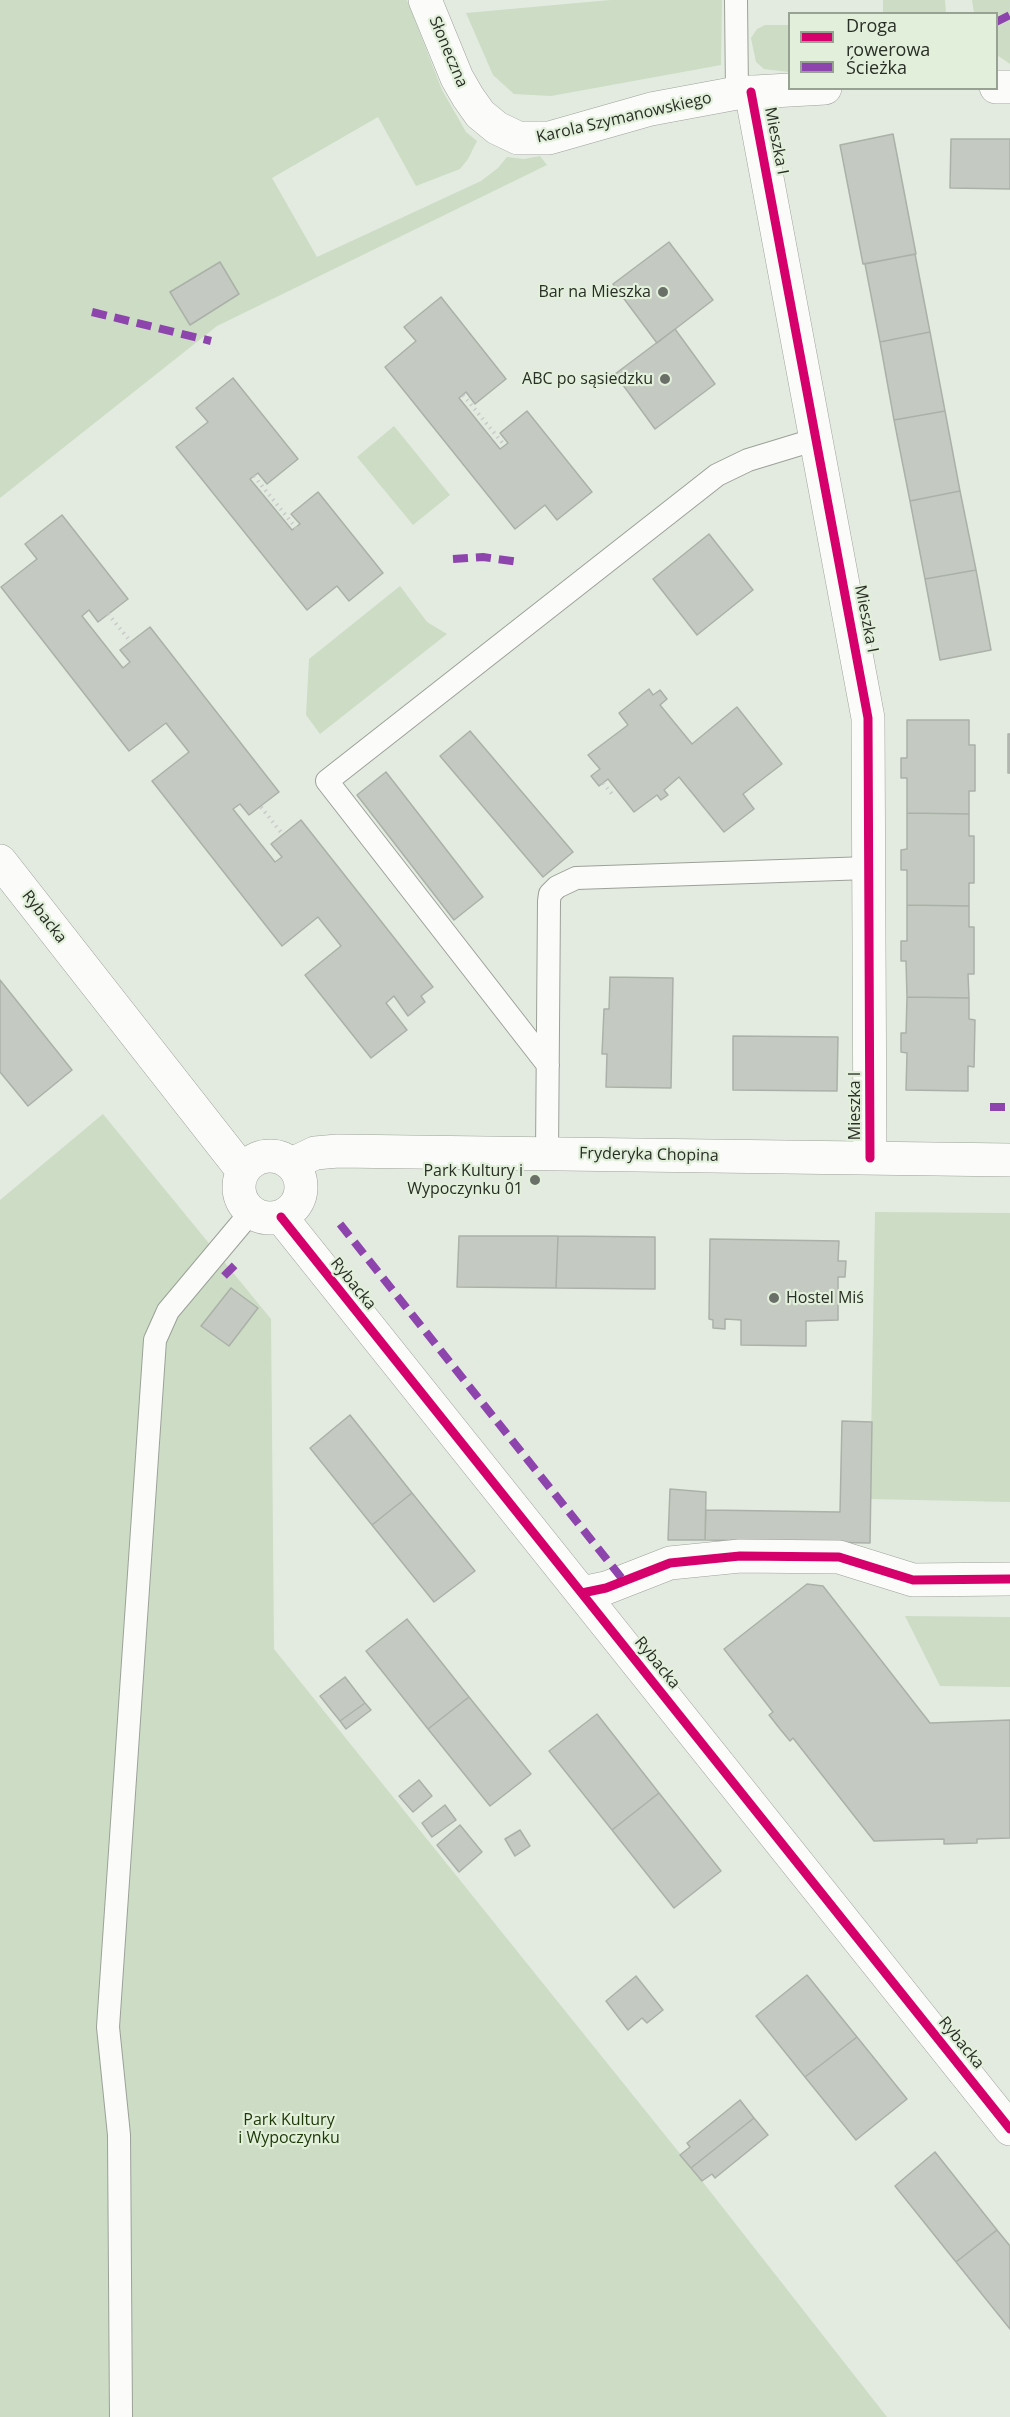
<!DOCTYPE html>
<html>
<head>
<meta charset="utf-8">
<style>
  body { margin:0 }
  #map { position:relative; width:1010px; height:2417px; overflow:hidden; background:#e3ebe0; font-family:"Open Sans",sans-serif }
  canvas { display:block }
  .legend { position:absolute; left:788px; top:12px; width:210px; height:78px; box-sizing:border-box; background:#e2f0db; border:2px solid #98a293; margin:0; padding:8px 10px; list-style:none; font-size:18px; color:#292e26 }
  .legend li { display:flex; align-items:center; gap:12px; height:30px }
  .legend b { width:30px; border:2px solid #98a293 }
</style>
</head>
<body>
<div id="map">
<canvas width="1010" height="2417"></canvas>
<ul class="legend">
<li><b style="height:8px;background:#d6006c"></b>Droga rowerowa</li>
<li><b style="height:8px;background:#8e44ad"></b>Ścieżka</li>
</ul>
</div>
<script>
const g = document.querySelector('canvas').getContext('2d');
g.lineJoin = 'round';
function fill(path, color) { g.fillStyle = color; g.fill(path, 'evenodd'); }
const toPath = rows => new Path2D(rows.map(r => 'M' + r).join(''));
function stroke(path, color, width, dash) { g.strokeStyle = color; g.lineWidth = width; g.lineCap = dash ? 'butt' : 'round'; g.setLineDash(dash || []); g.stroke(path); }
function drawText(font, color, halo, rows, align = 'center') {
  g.font = font + ' "Open Sans",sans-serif'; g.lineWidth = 4.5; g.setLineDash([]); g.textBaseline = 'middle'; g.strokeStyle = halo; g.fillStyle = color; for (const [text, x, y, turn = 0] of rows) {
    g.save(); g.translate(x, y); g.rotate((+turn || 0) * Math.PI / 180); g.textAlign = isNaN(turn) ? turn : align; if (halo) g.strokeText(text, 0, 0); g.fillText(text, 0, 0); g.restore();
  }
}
fill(toPath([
  [0,0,407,0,442,90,466,132,477,141,468,159,460,169,416,186,378,117,272,178,317,257,481,181,498,168,507,157,524,159,540,156,547,165,217,326,0,498],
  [610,0,722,0,721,65,551,96,514,94,493,75,466,13],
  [883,0,945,0,946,13,883,13],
  [972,0,1010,0,1010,64,997,55,996,14,974,13],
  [765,25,789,25,789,72,764,69,756,62,751,38,757,29],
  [394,426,450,495,413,525,357,457],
  [400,586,427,622,447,634,320,734,306,715,309,659],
  [103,1114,271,1319,274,1649,702,2181,887,2417,0,2417,0,1200],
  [875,1212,1010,1213,1010,1502,870,1499],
  [905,1616,1010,1617,1010,1687,940,1686]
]), '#ccdcc5');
const building = toPath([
  [893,134,916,254,863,264,840,145,893,134],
  [951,139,1010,139,1010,189,950,188,951,139],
  [669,242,713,300,657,343,613,284,669,242],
  [915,254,930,332,880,342,865,264,915,254],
  [220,262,239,294,190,325,170,292,220,262],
  [441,297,506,379,475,404,466,392,459,398,500,449,508,443,500,433,527,411,592,492,557,520,545,505,515,529,385,367,416,341,404,327,441,297],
  [675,329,715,384,655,429,615,374,675,329],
  [930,332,945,411,894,420,880,342,930,332],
  [233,378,298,459,267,484,258,473,250,479,292,530,300,524,291,514,318,492,383,573,349,601,337,586,307,610,176,447,208,422,196,408,233,378],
  [945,411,960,491,910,501,894,420,945,411],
  [960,491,976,570,925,579,910,501,960,491],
  [62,515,128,599,98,622,89,610,82,616,123,668,130,662,120,650,150,627,279,792,249,815,240,804,233,809,275,862,282,857,271,844,301,820,433,987,421,996,425,1002,408,1016,394,996,386,1003,407,1030,371,1058,305,975,341,946,318,917,282,946,152,781,189,752,166,723,129,751,1,587,37,559,25,544,62,515],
  [709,534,753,590,697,635,653,579,709,534],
  [976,570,991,650,940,660,925,579,976,570],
  [649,689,653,695,660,690,667,699,660,705,692,744,737,707,782,764,743,794,754,809,724,832,679,777,664,790,668,795,661,800,657,795,634,812,608,779,599,786,591,776,600,769,588,755,628,725,619,713,649,689],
  [907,720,969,720,969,745,975,745,975,791,969,791,969,814,907,813,907,778,901,778,901,758,907,758,907,720],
  [470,731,573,852,543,877,440,756,470,731],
  [1008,734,1010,734,1010,773,1008,773,1008,734],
  [386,772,483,897,454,920,357,795,386,772],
  [907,813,969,814,969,836,974,836,974,883,969,883,969,906,907,905,907,870,901,870,901,850,907,849,907,813],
  [907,905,969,906,969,927,974,927,974,974,968,974,969,998,907,997,906,961,901,961,901,941,907,941,907,905],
  [610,977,673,978,671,1088,606,1087,607,1054,602,1054,604,1009,609,1009,610,977],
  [0,980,72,1070,28,1106,0,1072,0,980],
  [907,997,969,998,969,1019,975,1020,974,1067,968,1066,968,1091,906,1090,907,1053,901,1052,901,1033,906,1033,907,997],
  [733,1036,838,1037,837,1091,733,1090,733,1036],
  [459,1236,558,1236,556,1288,457,1287,459,1236],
  [558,1236,655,1237,655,1289,556,1288,558,1236],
  [710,1239,839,1241,838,1261,846,1261,845,1277,838,1277,838,1320,806,1321,806,1346,741,1345,741,1320,725,1319,725,1329,713,1328,713,1320,709,1319,710,1239],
  [231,1288,258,1308,229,1346,201,1326,231,1288],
  [350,1415,412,1493,372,1525,310,1448,350,1415],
  [842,1421,872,1422,870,1543,705,1540,706,1510,840,1512,842,1421],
  [670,1489,706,1492,705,1540,668,1540,670,1489],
  [412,1493,475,1571,434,1602,372,1525,412,1493],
  [807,1584,823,1586,930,1723,1010,1720,1010,1838,977,1839,977,1843,944,1844,944,1839,874,1841,793,1738,790,1741,780,1729,769,1715,773,1712,724,1649,807,1584],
  [407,1619,469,1697,428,1729,366,1651,407,1619],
  [345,1677,365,1703,340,1721,320,1696,345,1677],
  [469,1697,531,1774,490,1806,428,1729,469,1697],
  [365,1703,371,1710,346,1729,340,1721,365,1703],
  [597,1714,659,1793,612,1830,549,1751,597,1714],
  [419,1780,432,1796,413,1812,399,1796,419,1780],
  [659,1793,721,1871,674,1908,612,1830,659,1793],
  [445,1805,456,1820,432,1837,422,1823,445,1805],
  [460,1825,482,1852,459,1872,437,1845,460,1825],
  [520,1830,530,1846,515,1856,505,1839,520,1830],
  [807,1975,857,2037,805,2077,756,2016,807,1975],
  [636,1976,663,2010,647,2023,642,2018,628,2030,606,2001,636,1976],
  [857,2037,907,2099,856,2140,805,2077,857,2037],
  [740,2100,754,2118,691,2168,680,2155,690,2147,687,2143,740,2100],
  [754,2118,768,2135,715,2178,712,2174,702,2181,691,2168,754,2118],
  [935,2152,997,2230,956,2262,895,2186,935,2152],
  [997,2230,1010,2246,1010,2329,956,2262,997,2230]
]);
fill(building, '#c4cac1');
stroke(building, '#abb1a8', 1.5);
const service = toPath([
  [736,0,737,93],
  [548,1065,327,781,717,475,748,460,817,439],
  [547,1154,549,901,550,894,557,887,576,878,868,868],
  [121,2417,119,2135,108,2027,155,1340,168,1311,251,1212]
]);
const minor = toPath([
  [425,0,457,78,468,97,480,114,497,128,518,138,549,138,651,109,737,93,825,88],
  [996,87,1010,87],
  [751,92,868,718,870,1158],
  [0,861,243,1171],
  '239 1187a31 31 0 1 1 62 0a31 31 0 1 1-62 0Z',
  [292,1164,315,1153,338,1151,1010,1160],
  [281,1217,1010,2129],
  [582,1593,606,1588,670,1563,740,1556,839,1557,913,1580,1010,1579]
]);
stroke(service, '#9ca198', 24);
stroke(minor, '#9ca198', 34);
stroke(toPath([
  [463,395,505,446],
  [254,476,296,528],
  [108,614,131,642],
  [603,783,612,794],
  [261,807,283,835]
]), '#c8cbc7', 4, [1.5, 4.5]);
stroke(service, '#fbfcfa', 22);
stroke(minor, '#fbfcfa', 33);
stroke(toPath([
  [996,22,1010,15],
  [92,312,211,341],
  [453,559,483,557,519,562],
  [990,1107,1010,1107],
  [340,1224,624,1581],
  [224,1276,239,1261]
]), '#8e44ad', 8, [15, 8]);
stroke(toPath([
  [751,92,868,718,870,1158],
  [281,1217,1010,2129],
  [582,1593,606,1588,670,1563,740,1556,839,1557,913,1580,1010,1579]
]), '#d6006c', 9);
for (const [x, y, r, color] of [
  [663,292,6,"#6a7067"],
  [665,379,6,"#6a7067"],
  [535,1180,6,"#6a7067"],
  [774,1298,6,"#6a7067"]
]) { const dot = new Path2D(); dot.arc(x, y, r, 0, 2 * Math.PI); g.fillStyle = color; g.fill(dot); stroke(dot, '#e2f0db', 2); }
drawText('16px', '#292e26', '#e2f0db', [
  ["Słoneczna",448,52,67],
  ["Karola Szymanowskiego",624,118,-13],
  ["Mieszka I",776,141,79],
  ["Mieszka I",866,619,79],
  ["Rybacka",44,917,52],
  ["Mieszka I",855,1106,-90],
  ["Fryderyka Chopina",649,1155,1],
  ["Rybacka",353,1284,51],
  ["Rybacka",657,1663,51],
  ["Rybacka",961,2043,51]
]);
drawText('16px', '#292e26', '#e2f0db', [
  ["Bar na Mieszka",651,292],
  ["ABC po sąsiedzku",653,379],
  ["Park Kultury i",523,1171],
  ["Wypoczynku 01",523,1189],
  ["Hostel Miś",786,1298,"left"]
], 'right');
drawText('16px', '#1d3807', '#e2f0db', [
  ["Park Kultury",289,2120],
  ["i Wypoczynku",289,2138]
]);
</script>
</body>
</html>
